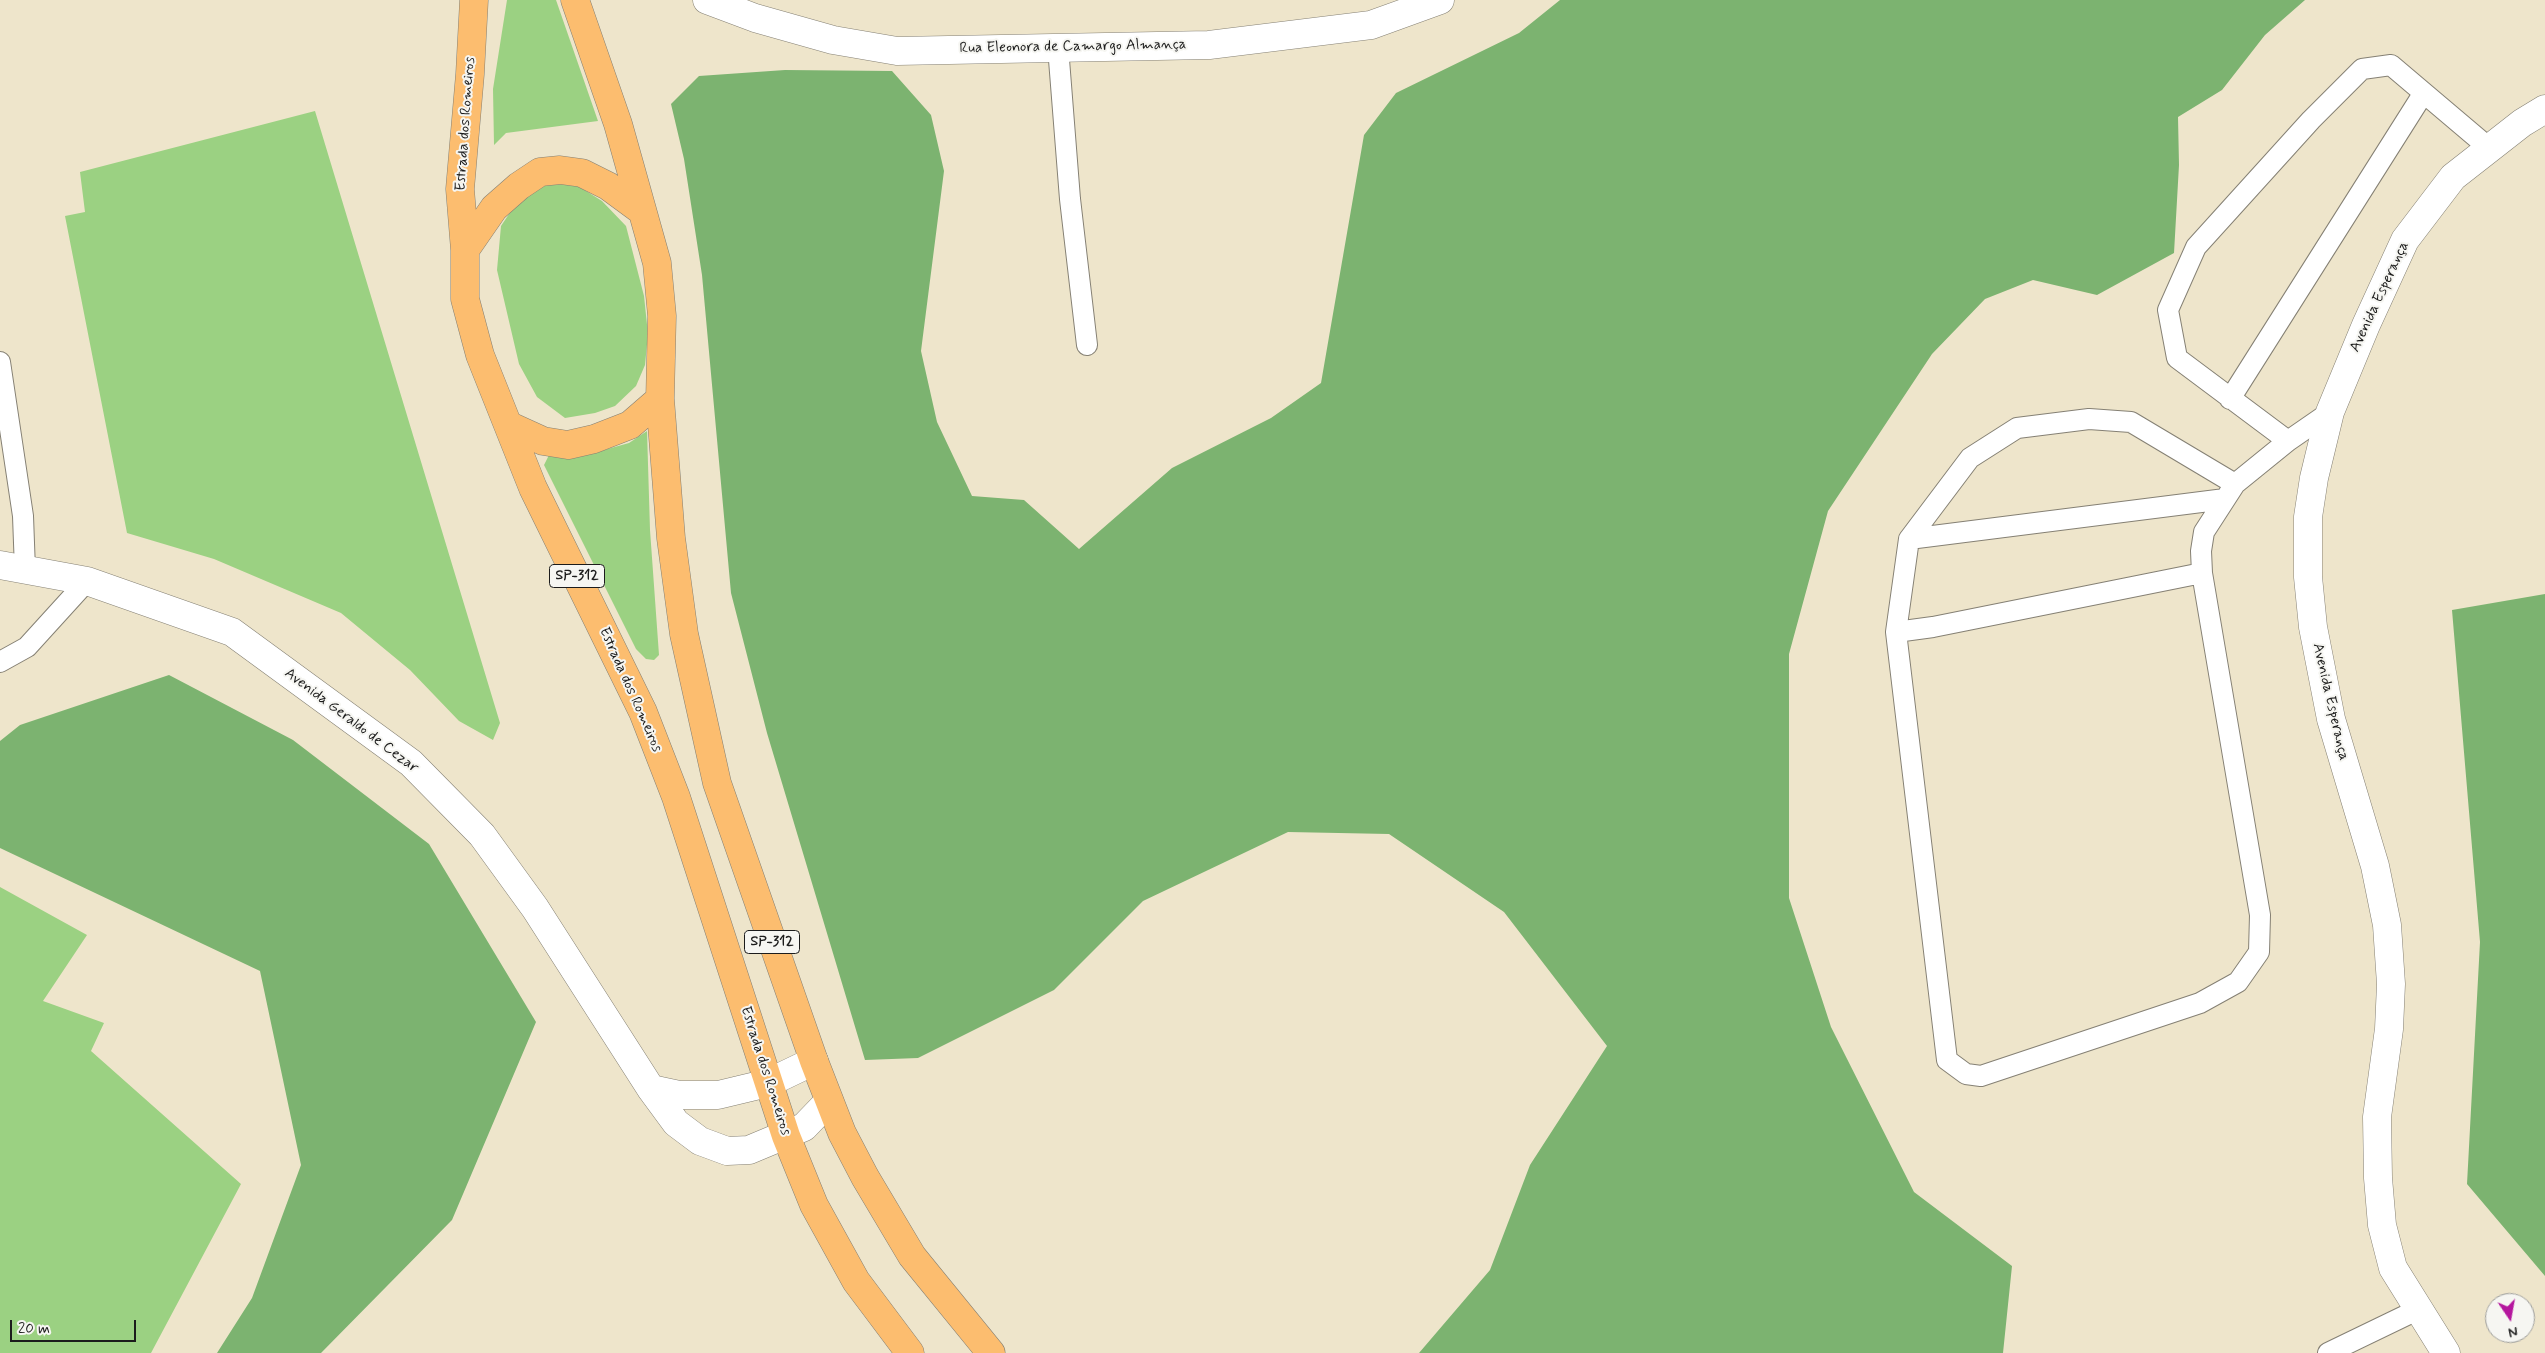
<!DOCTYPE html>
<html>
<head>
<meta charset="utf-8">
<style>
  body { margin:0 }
  #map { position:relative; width:2545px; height:1353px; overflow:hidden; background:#eee5cb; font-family:Mynerve,sans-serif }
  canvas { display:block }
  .north { position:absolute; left:2485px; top:1293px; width:50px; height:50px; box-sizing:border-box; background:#f6f6f2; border:1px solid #9f9f9c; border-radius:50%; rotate:168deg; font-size:14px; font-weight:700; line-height:20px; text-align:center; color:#1c1c1c }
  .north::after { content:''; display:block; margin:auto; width:18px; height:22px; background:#b5179e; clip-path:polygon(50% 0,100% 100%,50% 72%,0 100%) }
  .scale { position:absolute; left:10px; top:1320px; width:126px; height:22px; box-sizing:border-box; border:2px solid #1c1c1c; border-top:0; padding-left:6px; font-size:15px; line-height:18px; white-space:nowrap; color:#1c1c1c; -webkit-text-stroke:4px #f6f6f2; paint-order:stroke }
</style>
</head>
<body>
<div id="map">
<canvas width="2545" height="1353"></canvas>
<div class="north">N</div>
<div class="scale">20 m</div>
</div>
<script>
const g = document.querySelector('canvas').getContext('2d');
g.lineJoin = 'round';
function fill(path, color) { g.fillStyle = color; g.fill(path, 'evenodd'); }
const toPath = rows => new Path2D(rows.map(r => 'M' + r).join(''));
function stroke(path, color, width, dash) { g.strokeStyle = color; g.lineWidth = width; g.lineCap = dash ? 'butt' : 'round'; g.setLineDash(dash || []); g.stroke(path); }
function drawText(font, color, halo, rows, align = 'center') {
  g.font = font + ' Mynerve,sans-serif'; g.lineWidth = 4; g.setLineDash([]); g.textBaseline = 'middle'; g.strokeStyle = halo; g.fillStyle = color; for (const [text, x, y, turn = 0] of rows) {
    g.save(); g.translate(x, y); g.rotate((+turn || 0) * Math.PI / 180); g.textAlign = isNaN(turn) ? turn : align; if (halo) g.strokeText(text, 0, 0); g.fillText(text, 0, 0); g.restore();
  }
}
fill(toPath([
  [507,0,556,0,598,121,506,133,494,145,493,89],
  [315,111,500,723,493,740,459,721,410,670,341,613,214,559,127,533,65,216,85,212,80,172],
  [567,179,602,201,626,226,644,296,648,334,645,365,636,386,615,406,595,413,565,418,537,397,519,364,497,270,501,226,519,199,534,187],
  [647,431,650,530,659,655,654,660,646,659,636,649,544,465,549,455,586,455,629,443],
  [0,887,87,935,43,1001,104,1023,91,1051,241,1184,151,1353,0,1353]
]), '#9bd182');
fill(toPath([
  [1560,0,2305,0,2265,35,2222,90,2178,117,2179,165,2174,253,2097,295,2033,280,1985,299,1932,354,1828,511,1789,654,1789,898,1831,1027,1914,1192,2012,1266,2003,1353,1419,1353,1490,1270,1530,1165,1607,1046,1504,912,1389,834,1288,832,1143,901,1054,990,918,1058,865,1060,767,733,731,593,702,275,684,159,671,104,699,76,785,70,892,71,931,115,944,171,921,351,937,422,972,496,1024,500,1079,549,1172,468,1271,418,1321,383,1364,135,1396,93,1519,33],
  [2545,594,2545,1276,2467,1184,2480,942,2452,610],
  [169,675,293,740,429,844,536,1022,452,1220,321,1353,217,1353,252,1298,301,1165,260,971,0,848,0,741,20,725]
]), '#7cb370');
const service = toPath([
  [1058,47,1070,199,1087,345],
  [0,362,23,516,25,570],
  [2230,399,2423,94],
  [2288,441,2177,358,2168,310,2196,247,2311,120,2362,69,2391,65,2489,148],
  [2235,484,2131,422,2089,419,2017,428,1970,458,1909,539,1896,632,1947,1060,1966,1074,1981,1076,2200,1003,2238,982,2259,952,2260,915,2202,573,2201,551,2204,532,2235,484,2288,441,2330,412],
  [1909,539,2225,499],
  [1896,632,1933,627,2202,573],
  [0,662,27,647,87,581],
  [2328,1353,2417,1310]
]);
const minor = toPath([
  [707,0,755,18,833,40,897,51,1209,45,1371,25,1440,0],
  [0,565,87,581,232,632,411,763,482,835,535,908,651,1089,676,1123,700,1141,727,1151,749,1150,804,1127,829,1101],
  [651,1089,679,1095,718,1095,768,1083,814,1061],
  [2446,1353,2393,1268,2382,1225,2378,1178,2377,1117,2389,1029,2391,984,2387,925,2375,866,2331,719,2313,627,2308,577,2308,517,2314,478,2330,412,2366,325,2405,240,2453,177,2522,123,2545,109]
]);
const primary = toPath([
  [474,0,470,74,460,189,465,250,465,299,480,355,533,488,643,712,676,797,786,1136,814,1205,856,1281,910,1353],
  [575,0,618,124,657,263,662,316,660,399,671,538,684,634,717,783,814,1061,842,1133,865,1177,912,1256,991,1353],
  [465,250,494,208,519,186,540,172,560,170,582,173,608,186,642,211],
  [510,426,543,441,568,445,594,439,630,425,660,399]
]);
stroke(service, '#858074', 22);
stroke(minor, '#858074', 29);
stroke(primary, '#858074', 29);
stroke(service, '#fff', 20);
stroke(minor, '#fff', 28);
stroke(primary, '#fcbd6f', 28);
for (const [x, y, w] of [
  [577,576,55],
  [772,942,55]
]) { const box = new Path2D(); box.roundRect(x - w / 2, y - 11.5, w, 23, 4); g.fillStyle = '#f6f6f2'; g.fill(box); stroke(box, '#1c1c1c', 1); }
drawText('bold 14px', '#1c1c1c', null, [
  ["SP-312",577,576],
  ["SP-312",772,942]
]);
drawText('15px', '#1c1c1c', '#f6f6f2', [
  ["Rua Eleonora de Camargo Almança",1073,47,-1],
  ["Estrada dos Romeiros",466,124,-86],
  ["Avenida Esperança",2380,297,-65],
  ["Estrada dos Romeiros",630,690,66],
  ["Avenida Esperança",2330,702,77],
  ["Avenida Geraldo de Cezar",351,721,37],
  ["Estrada dos Romeiros",765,1071,72]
]);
</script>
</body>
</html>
